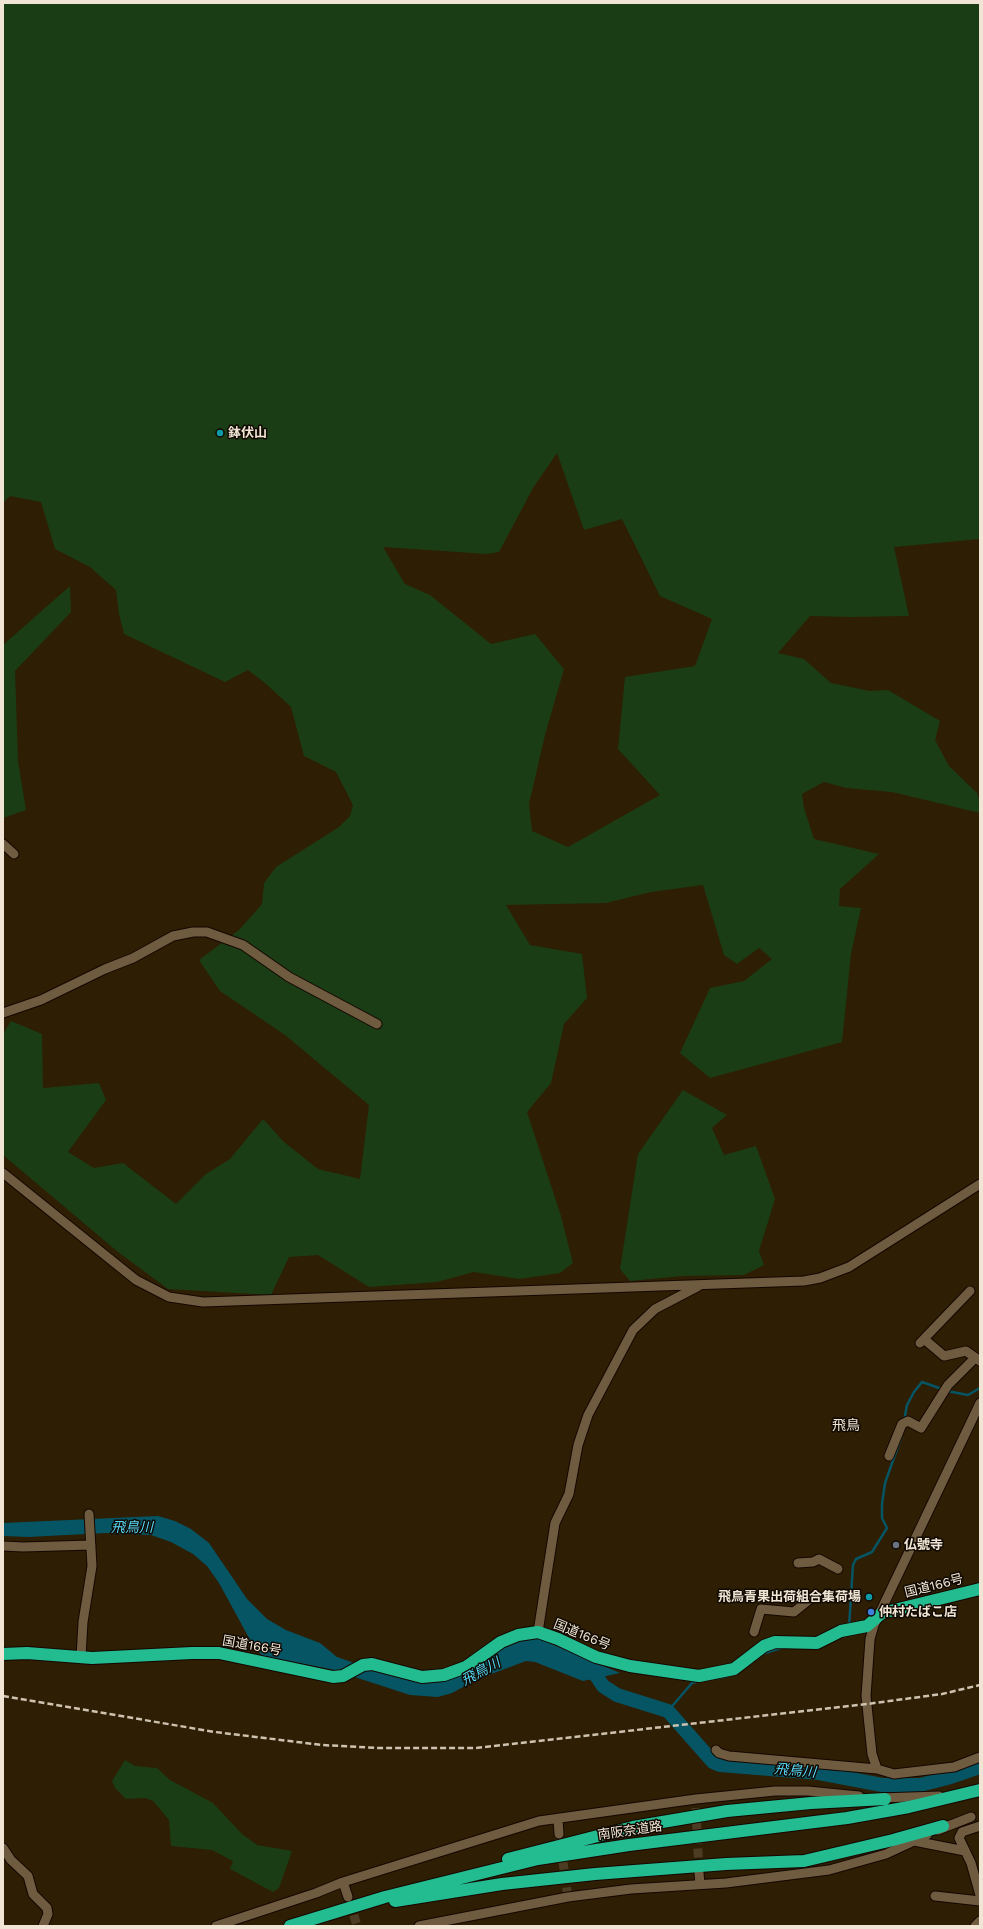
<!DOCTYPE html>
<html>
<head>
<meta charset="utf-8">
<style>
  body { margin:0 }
  #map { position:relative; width:983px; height:1929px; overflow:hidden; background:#2e1e03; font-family:"Work Sans",sans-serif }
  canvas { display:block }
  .frame { position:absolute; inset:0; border:4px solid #f1e6d6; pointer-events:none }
</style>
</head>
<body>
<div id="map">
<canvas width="983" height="1929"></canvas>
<div class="frame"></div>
</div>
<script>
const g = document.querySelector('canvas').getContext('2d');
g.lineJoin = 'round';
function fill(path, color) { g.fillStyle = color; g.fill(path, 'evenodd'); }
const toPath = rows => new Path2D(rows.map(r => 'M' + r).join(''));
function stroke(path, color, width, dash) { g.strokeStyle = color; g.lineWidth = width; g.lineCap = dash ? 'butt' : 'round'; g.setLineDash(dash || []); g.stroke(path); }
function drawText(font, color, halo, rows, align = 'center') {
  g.font = font + ' "Work Sans","Noto Sans JP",sans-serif'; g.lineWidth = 3; g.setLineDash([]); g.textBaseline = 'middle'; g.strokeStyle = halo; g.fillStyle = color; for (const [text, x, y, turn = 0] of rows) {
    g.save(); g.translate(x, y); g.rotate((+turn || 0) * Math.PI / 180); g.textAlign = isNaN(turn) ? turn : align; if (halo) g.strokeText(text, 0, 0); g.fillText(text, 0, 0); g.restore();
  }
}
fill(toPath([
  [3,3,980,3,980,539,894,547,909,616,851,617,810,616,778,653,804,659,831,683,870,691,888,690,940,721,935,740,949,766,977,793,980,802,980,813,892,792,846,788,824,782,802,794,804,808,814,839,879,854,840,889,839,906,861,908,851,954,842,1042,710,1078,680,1053,710,988,744,981,772,959,759,948,737,964,724,955,703,885,651,892,606,903,506,905,530,945,582,954,587,998,564,1024,551,1083,527,1112,561,1216,573,1263,560,1273,519,1279,474,1272,437,1282,369,1287,318,1255,289,1257,271,1295,168,1289,118,1252,3,1155,3,1034,11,1021,42,1034,43,1088,99,1083,106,1100,68,1152,94,1168,123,1163,176,1204,206,1174,230,1159,263,1119,284,1142,318,1169,360,1179,369,1105,285,1035,220,991,199,960,239,930,262,904,264,883,276,867,339,827,350,816,353,805,336,772,304,756,291,707,265,683,248,670,225,682,124,634,119,614,116,590,90,567,55,549,41,502,10,496,3,503],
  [557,453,584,530,622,519,660,596,712,619,695,666,625,677,618,749,660,795,568,847,532,831,529,804,545,735,564,669,535,634,491,644,430,595,405,584,383,547,487,554,499,552,533,488],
  [70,586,71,612,15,671,18,761,26,810,3,818,3,645],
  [683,1090,727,1115,712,1128,724,1155,756,1146,775,1199,759,1251,764,1265,744,1275,682,1276,630,1281,620,1269,638,1154],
  [125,1760,135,1766,157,1768,170,1780,213,1803,242,1834,257,1845,292,1851,279,1888,273,1892,230,1869,233,1861,212,1850,171,1846,169,1820,153,1801,145,1798,126,1799,115,1788,112,1781]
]), '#1b3d15');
fill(toPath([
  [158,1516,175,1521,191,1529,209,1543,247,1599,267,1619,286,1630,320,1643,337,1657,378,1671,423,1681,498,1648,525,1639,537,1638,620,1673,583,1681,535,1662,526,1661,478,1679,452,1693,438,1697,410,1695,330,1669,262,1656,249,1638,219,1583,207,1566,193,1554,171,1542,151,1535,106,1533,28,1537,3,1536,3,1523]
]), '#055565');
stroke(toPath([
  [947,1391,968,1395,980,1388],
  [904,1421,907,1405,914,1392,922,1382,942,1389],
  [849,1627,853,1565,856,1559,872,1552,887,1528,882,1518,882,1504,885,1483,902,1435],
  [762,1654,781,1648],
  [719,1678,731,1675],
  [668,1711,692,1683,700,1681]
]), '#055565', 2.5);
stroke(toPath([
  [582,1669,595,1674,603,1686,617,1695,668,1711,713,1762,720,1765,819,1773,882,1785,920,1785,951,1777,980,1767]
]), '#055565', 14);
stroke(toPath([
  [696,1808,699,1872],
  [559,1834,568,1897],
  [350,1902,357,1926]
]), '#4b3c23', 9, [9, 4.5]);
const minor = toPath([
  [3,844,14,854],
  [3,1013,41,1000,105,969,133,958,173,936,193,932,207,932,243,945,289,977,377,1024],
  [3,1173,136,1280,169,1297,203,1302,804,1281,820,1278,849,1267,980,1184],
  [924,1339,944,1356,966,1351,980,1361],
  [920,1343,970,1291],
  [889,1456,902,1424,908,1421,921,1428,948,1385,975,1358],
  [3,1546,23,1547,91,1545],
  [798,1563,813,1562,819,1559,838,1569],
  [538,1632,555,1523,569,1494,578,1445,588,1415,633,1330,655,1309,699,1286],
  [754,1632,761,1609,794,1612,810,1599],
  [81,1657,83,1622,92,1566,89,1514],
  [716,1750,719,1753,729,1756,877,1769,894,1774,954,1767,980,1757],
  [877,1769,872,1754,866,1696,870,1639,874,1625,980,1403],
  [880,1798,939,1796],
  [558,1819,559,1834],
  [980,1826,962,1832,959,1838,971,1863,980,1895],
  [938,1830,971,1817],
  [914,1841,965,1851],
  [3,1848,11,1860,28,1876,33,1894,47,1908,48,1914,43,1926],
  [699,1873,700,1884],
  [343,1882,348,1897],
  [935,1896,980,1901],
  [216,1926,316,1893,343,1882,539,1821,696,1799,775,1791,808,1791,859,1796],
  [419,1926,568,1897,631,1889,726,1883,829,1870,886,1854,927,1835],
  [975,1926,980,1921]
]);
const highway = toPath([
  [3,1654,27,1653,92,1658,192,1653,219,1653,333,1677,343,1676,363,1665,372,1664,422,1677,444,1675,466,1667,501,1642,518,1635,538,1632,558,1639,596,1657,630,1666,699,1676,734,1669,764,1646,775,1642,817,1643,841,1631,867,1626,882,1613,980,1589],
  [508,1859,633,1827,727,1811,811,1803,885,1799],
  [395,1901,502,1884,595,1874,726,1864,804,1861,893,1840,943,1826],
  [290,1926,385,1897,538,1859,629,1845,847,1818,909,1807,980,1790]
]);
stroke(minor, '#150700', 11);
stroke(highway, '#150700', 14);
stroke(minor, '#6e5b40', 9);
stroke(highway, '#23bb90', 12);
stroke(toPath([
  [3,1696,215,1732,322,1745,378,1748,476,1748,867,1704,942,1694,980,1685]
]), '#cec2b0', 2.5, [6, 3]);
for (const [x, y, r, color] of [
  [220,433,4,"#0f9aa8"],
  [896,1545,4,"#6b7280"],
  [869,1597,4,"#0f9aa8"],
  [871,1612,4,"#3f7fe0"]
]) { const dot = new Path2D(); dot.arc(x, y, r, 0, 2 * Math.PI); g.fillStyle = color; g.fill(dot); stroke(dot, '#100902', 1.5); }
drawText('bold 13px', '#f1e6d6', '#100902', [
  ["鉢伏山",228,433],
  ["仏號寺",904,1545],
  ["飛鳥青果出荷組合集荷場",861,1597,"right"],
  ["仲村たばこ店",879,1612]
], 'left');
drawText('13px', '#f1e6d6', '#100902', [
  ["国道166号",934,1586,-14],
  ["国道166号",582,1635,22],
  ["国道166号",252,1646,10],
  ["南阪奈道路",630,1831,-8]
]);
drawText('14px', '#f1e6d6', '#100902', [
  ["飛鳥",846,1426]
]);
drawText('italic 14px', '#56d8f8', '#100902', [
  ["飛鳥川",132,1528],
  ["飛鳥川",481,1672,-29],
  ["飛鳥川",795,1771,5]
]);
</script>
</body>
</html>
